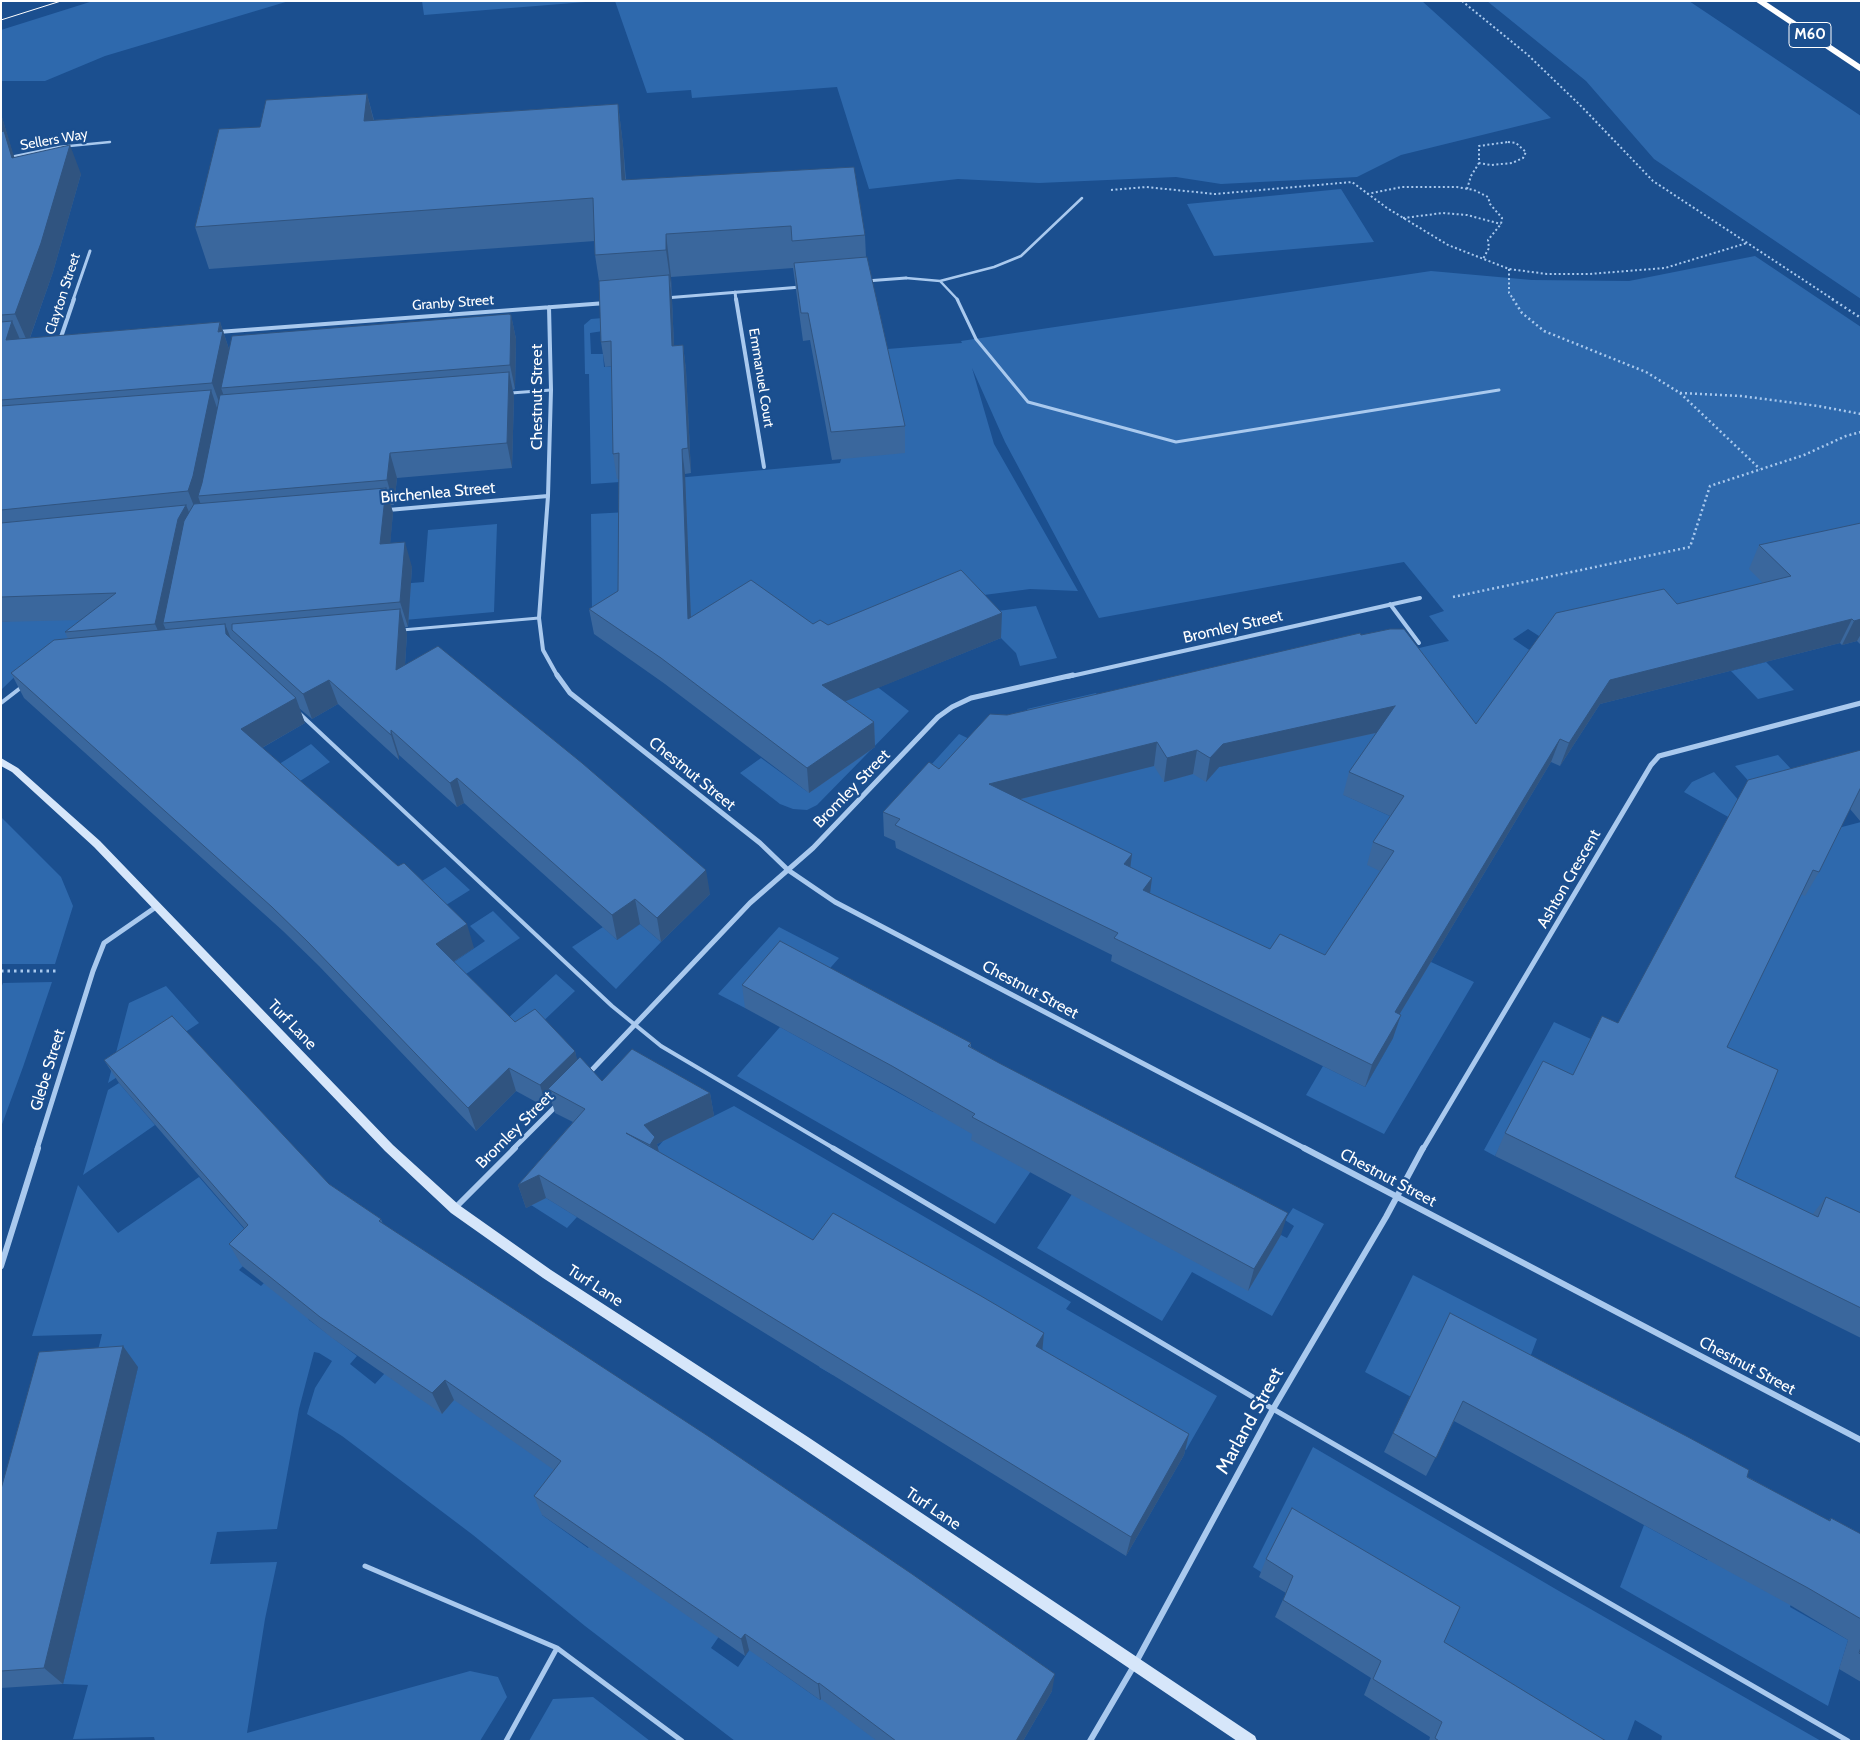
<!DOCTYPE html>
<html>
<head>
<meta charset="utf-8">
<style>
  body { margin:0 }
  #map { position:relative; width:1862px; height:1742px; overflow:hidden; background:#1b4f8f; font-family:Cabin,sans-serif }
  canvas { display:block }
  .frame { position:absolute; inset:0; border:2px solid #fff; pointer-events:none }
</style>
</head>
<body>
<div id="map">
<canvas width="1862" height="1742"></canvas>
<div class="frame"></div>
</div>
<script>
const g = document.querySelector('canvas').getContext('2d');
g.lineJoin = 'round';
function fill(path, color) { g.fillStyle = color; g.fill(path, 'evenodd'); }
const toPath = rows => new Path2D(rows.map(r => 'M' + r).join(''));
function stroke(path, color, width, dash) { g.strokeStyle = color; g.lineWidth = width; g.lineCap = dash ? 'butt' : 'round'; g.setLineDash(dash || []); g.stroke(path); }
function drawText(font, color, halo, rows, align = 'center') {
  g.font = font + ' Cabin,sans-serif'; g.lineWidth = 4.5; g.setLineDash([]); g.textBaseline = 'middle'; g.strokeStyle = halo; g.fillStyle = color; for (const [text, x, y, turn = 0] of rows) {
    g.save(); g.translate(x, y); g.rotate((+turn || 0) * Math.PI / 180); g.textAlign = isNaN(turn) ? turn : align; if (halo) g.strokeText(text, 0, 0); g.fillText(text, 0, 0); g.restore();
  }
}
fill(toPath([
  [93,1,289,1,105,56,45,81,1,81,1,30],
  [422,1,598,1,424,15],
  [615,1,1422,1,1551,118,1401,155,1357,177,1221,184,1176,177,1039,183,958,179,869,189,837,87,692,98,691,90,647,93],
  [1487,1,1689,1,1861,116,1861,299,1654,159,1586,81],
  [1341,189,1374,242,1214,256,1187,204],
  [1755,256,1861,327,1861,555,1773,594,1564,652,1528,629,1513,639,1544,660,1480,732,1344,795,1403,822,1387,874,1431,962,1474,982,1384,1134,1306,1095,1323,1066,1365,1087,1393,1038,902,797,959,734,1013,760,1039,731,1027,709,1096,693,1110,716,1193,774,1212,775,1219,767,1273,755,1398,653,1449,641,1429,616,1444,611,1404,562,1099,618,1005,442,972,368,994,444,1078,591,1030,589,984,595,990,612,1036,606,1057,658,1020,666,1016,653,1001,638,863,676,909,711,817,805,807,810,793,809,780,804,740,773,761,758,809,793,592,614,591,514,683,509,650,480,591,484,589,374,585,374,584,325,591,319,603,318,603,331,590,333,591,354,603,354,604,367,657,362,613,426,676,478,840,463,875,350,962,343,961,341,1431,271,1532,280,1629,281],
  [497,524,494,612,304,629,348,588,424,582,428,530],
  [166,605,34,658,1,690,1,622],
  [1766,662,1794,690,1758,699,1731,671],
  [311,744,330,762,267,802,246,785],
  [1778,755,1806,785,1763,797,1735,766],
  [1714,772,1741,803,1823,832,1861,822,1861,1328,1532,1084,1495,1156,1484,1150,1554,1022,1591,1039,1599,1089,1769,840,1684,792,1692,782],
  [1,817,61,877,73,906,55,964,1,964],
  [445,867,470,890,400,934,412,887],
  [493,911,520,938,451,984,438,973,485,941,470,926],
  [640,924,661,942,616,989,572,947,603,927,617,940],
  [779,927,839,958,817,983,745,1008,718,994],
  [556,974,575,991,536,1028,495,1030],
  [52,982,23,1067,1,1127,1,988,3,983],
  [166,986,199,1023,108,1083,129,1003],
  [780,1027,933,1112,968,1068,1031,1171,995,1224,737,1076],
  [119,1083,155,1125,83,1175,108,1090],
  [734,1106,1071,1302,1066,1309,1217,1396,1186,1450,905,1275,833,1375,819,1367,871,1296,644,1163,682,1119,710,1118],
  [199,1177,252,1238,291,1218,239,1270,261,1286,279,1268,309,1320,357,1356,350,1364,375,1384,403,1353,492,1357,569,1480,542,1515,588,1548,674,1432,740,1606,711,1648,738,1667,771,1618,766,1662,820,1700,842,1668,878,1741,735,1741,585,1626,473,1535,342,1436,307,1414,315,1388,332,1361,319,1353,314,1352,299,1409,277,1529,217,1532,210,1564,277,1562,265,1619,247,1733,470,1671,498,1677,507,1697,480,1741,155,1741,154,1737,73,1739,88,1685,63,1684,138,1367,93,1370,102,1334,32,1336,78,1185,118,1233],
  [538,1193,577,1217,567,1228,531,1205],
  [1072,1194,1281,1235,1287,1238,1294,1226,1285,1220,1293,1208,1324,1224,1272,1316,1192,1272,1162,1321,1037,1248],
  [1413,1275,1537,1339,1523,1376,1437,1411,1365,1372],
  [1313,1447,1559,1591,1821,1741,1661,1741,1662,1736,1635,1720,1627,1741,1567,1741,1261,1572,1253,1567],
  [1729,1500,1812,1539,1790,1607,1848,1640,1828,1706,1620,1587,1644,1525,1707,1560],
  [593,1697,650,1741,529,1741,553,1699]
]), '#2e69ad');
stroke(toPath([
  [1462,1,1528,55,1582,107,1653,181,1834,300],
  [1508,142,1516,143,1526,152,1523,158,1512,163,1491,165,1479,163,1479,146,1508,142],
  [1467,189,1471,176,1479,163],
  [1111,190,1146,187,1215,194,1352,182,1387,208,1448,245,1509,269,1547,274,1589,274,1665,268,1747,243],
  [1367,194,1402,187,1457,187,1474,190,1488,197,1490,204,1502,218,1501,224,1488,240,1489,248,1483,259],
  [1403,218,1443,213,1467,215,1501,224],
  [1509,269,1509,293,1514,300]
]), '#a9c9ee', 2, [2, 2.5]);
stroke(toPath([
  [1513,299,1522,313,1544,331,1646,372,1680,393,1760,469],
  [1832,299,1861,318],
  [1680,393,1741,396,1818,406,1861,414],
  [1453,597,1690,547,1710,486,1804,455,1846,436,1861,432]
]), '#a9c9ee', 2.5, [2, 3]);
stroke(toPath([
  [1,971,59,971]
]), '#a9c9ee', 3, [2.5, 4]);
stroke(toPath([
  [1,159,59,147,110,142],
  [906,278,940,281,958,300],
  [940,281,994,267,1021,256,1082,198]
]), '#a9c9ee', 2.5);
stroke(toPath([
  [957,299,976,339,1028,402,1176,442,1499,390],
  [511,393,551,390],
  [402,630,539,618]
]), '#a9c9ee', 3);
stroke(toPath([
  [1,703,23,686],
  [300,714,612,1006,661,1046,835,1149]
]), '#a9c9ee', 4);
stroke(toPath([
  [833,1148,1273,1409,1848,1741],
  [365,1566,557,1648,682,1741],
  [506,1741,557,1648]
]), '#a9c9ee', 5);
stroke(toPath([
  [866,281,906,278],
  [735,292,736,300],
  [665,298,801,287],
  [73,300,90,251]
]), '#a9c9ee', 3);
stroke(toPath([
  [736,299,764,467],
  [549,307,551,390,548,496,539,618,543,650,558,677],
  [218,332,606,303],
  [60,340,74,299],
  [388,510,548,496],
  [1390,604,1419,643],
  [1067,677,1420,598]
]), '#a9c9ee', 4);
stroke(toPath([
  [557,675,570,693,760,843,788,870,835,902,1306,1149],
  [589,1073,750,903,813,848,938,717,952,707,971,698,1073,675],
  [37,1149,93,971,104,943,156,907],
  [513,1149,558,1104],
  [1423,1149,1651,765,1659,756,1861,703]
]), '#a9c9ee', 5);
stroke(toPath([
  [1304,1148,1861,1440],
  [455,1208,515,1148],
  [1,1266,38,1148],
  [1090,1741,1135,1664,1273,1409,1386,1217,1423,1148]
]), '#a9c9ee', 6);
fill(toPath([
  [1,758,18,768,100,841,393,1145,459,1205,551,1270,808,1437,1255,1736,1257,1741,1237,1741,798,1445,543,1278,451,1213,385,1151,94,847,12,772,1,766,1,758]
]), '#d6e6fa');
fill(toPath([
  [1755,1,1765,1,1861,65,1861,72,1755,1]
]), '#fff');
stroke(toPath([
  [1,20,61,1]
]), '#fff', 1);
fill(toPath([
  [367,94,374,120,618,104,623,145,626,180,865,235,866,257,905,426,905,453,832,460,810,340,803,341,793,268,671,277,674,346,683,345,686,370,691,473,685,474,691,617,828,625,1001,638,845,701,874,722,875,747,809,793,665,684,594,634,589,609,618,591,619,479,617,479,613,454,612,366,605,367,601,342,599,281,595,255,595,241,209,269,195,227,260,127],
  [1,114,14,158,81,174,53,272,30,338,220,322,229,349,511,315,516,339,515,389,513,390,514,396,512,468,397,478,394,505,391,505,393,513,390,543,412,567,408,627,405,627,407,634,405,665,710,894,661,942,640,924,617,940,464,803,457,807,399,755,399,760,338,704,312,719,299,708,305,723,262,748,474,948,454,962,515,1022,575,1051,577,1061,602,1081,710,1093,714,1116,657,1144,659,1152,813,1240,1042,1350,1189,1434,1184,1455,1126,1556,546,1198,526,1208,518,1185,573,1122,555,1113,552,1103,547,1108,516,1091,476,1131,319,966,283,931,24,698,11,673,68,639,65,632,81,620,1,622],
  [1861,523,1861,645,1857,641,1842,645,1840,643,1600,704,1560,766,1551,762,1399,1015,1393,1038,1365,1087,1111,961,1112,955,896,848,895,841,884,836,883,812,1007,715,1361,635,1476,724,1677,604,1763,583,1749,569,1759,545],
  [1377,733,1349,772,1343,795,1390,816,1373,842,1367,865,1380,871,1325,955,1270,949,1150,893,1152,878,1130,867,1132,854,1021,799,1154,766,1164,782,1193,774,1206,782,1219,767],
  [1861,750,1861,822,1850,809,1819,872,1805,896,1801,894,1727,1047,1735,1177,1812,1215,1826,1197,1861,1213,1861,1338,1495,1156,1505,1133,1573,1075],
  [742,985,971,1043,971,1047,1281,1235,1248,1291,971,1140,972,1134,893,1089,745,1008],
  [104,1060,329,1184,381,1219,383,1224,1052,1691,1023,1741,877,1741,821,1699,820,1700,749,1650,745,1656,542,1515,534,1496,554,1470,454,1400,442,1414,332,1338,242,1266,229,1244,245,1229,119,1083],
  [1450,1313,1828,1521,1831,1518,1861,1534,1861,1682,1839,1669,1848,1640,1790,1605,1454,1421,1426,1476,1384,1452],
  [138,1367,63,1684,1,1688,1,1489],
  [1266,1559,1444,1642,1606,1741,1429,1741,1430,1737,1364,1695,1371,1678,1275,1617,1286,1593,1259,1577]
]), '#3a679d');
fill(toPath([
  [367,94,377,134,364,121],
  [618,104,623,145,628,222,622,180],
  [1,114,13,153,15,159,1,156],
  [70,145,81,174,53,272,28,343,15,314],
  [666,234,671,277,672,293,666,250],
  [669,275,672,300,675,371,672,346],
  [511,315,516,339,515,389,510,365],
  [12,321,25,351,6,340],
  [220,322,233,361,221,388,225,399,223,413,212,383],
  [683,345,686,370,691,473,688,448],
  [509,372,514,396,512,468,507,443],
  [211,390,221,420,207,495,198,496,203,511,200,521,188,491],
  [682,449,685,474,692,644,688,619],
  [390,453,397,478,394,505,387,480],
  [386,488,393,513,388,569,380,544],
  [186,505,196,529,163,623,169,637,166,649,155,624,178,519],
  [405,542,412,567,408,627,400,602],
  [400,609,407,634,403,695,396,670],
  [1002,613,1001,638,824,710,822,685],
  [1852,619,1840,643,1600,704,1560,766,1569,743,1610,680],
  [1861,619,1861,634,1857,641,1842,645,1854,621],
  [225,624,235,649,226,634],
  [329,680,338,704,312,719,303,694],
  [296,698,305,723,251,754,241,729],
  [1395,706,1389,730,1219,767,1206,782,1210,758,1223,744],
  [874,722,875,747,809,793,807,768],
  [391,730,399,755,399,760,391,735],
  [1560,739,1551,762,1387,1035,1395,1012],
  [1157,742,1154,766,988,807,989,784],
  [1197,750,1193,774,1164,782,1167,758],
  [457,778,464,803,457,807,450,783],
  [1132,854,1129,878,1124,864],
  [706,870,710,894,661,942,657,918],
  [1152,878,1149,901,1143,890],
  [635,899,640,924,617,940,612,915],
  [467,924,474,948,444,968,436,944],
  [1401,1015,1393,1038,1365,1087,1372,1065],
  [575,1051,581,1075,548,1089,552,1103,547,1108,540,1085],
  [509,1068,516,1091,476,1131,468,1108],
  [710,1093,714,1116,657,1144,661,1161,655,1168,650,1145,644,1125],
  [539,1175,546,1198,526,1208,518,1185],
  [1288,1213,1281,1235,1248,1291,1254,1269],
  [1044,1333,1042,1354,1036,1346],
  [123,1346,138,1367,63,1684,44,1668],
  [445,1380,454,1400,442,1414,432,1393],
  [1189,1434,1184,1455,1126,1556,1131,1537],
  [745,1634,749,1650,745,1656,741,1639],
  [1055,1674,1052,1691,1023,1741,1016,1741],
  [819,1683,821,1699,820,1700,818,1684]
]), '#305480');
const building = toPath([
  [367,94,364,121,618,104,622,180,854,167,865,235,792,241,791,226,666,234,666,250,595,255,593,198,195,227,219,129,260,127,266,100,367,94],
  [4,131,12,158,70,145,41,243,15,314,1,315,1,132,4,131],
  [867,257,905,426,831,432,808,313,801,313,794,263,867,257],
  [669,275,672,346,683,345,688,448,682,449,688,619,751,580,813,624,820,620,828,625,961,570,1002,613,822,685,874,722,807,768,661,658,589,609,618,591,619,453,613,454,611,341,601,342,599,281,669,275],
  [509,314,511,315,510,365,221,388,232,336,509,314],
  [12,321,6,340,220,322,218,332,223,331,212,383,1,400,1,322,12,321],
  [509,372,507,443,390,453,387,480,198,496,202,483,220,395,509,372],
  [211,390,193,476,188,491,1,510,1,406,211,390],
  [386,488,380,544,405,542,400,602,163,623,184,521,194,504,386,488],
  [186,505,178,519,155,624,65,632,116,593,1,597,1,523,186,505],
  [1861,523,1861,619,1854,621,1852,619,1610,680,1569,743,1560,739,1395,1012,1401,1015,1372,1065,1114,938,1118,933,895,825,900,819,883,812,929,762,939,769,990,714,1007,715,1360,633,1361,635,1390,629,1404,629,1476,724,1556,613,1664,589,1677,604,1791,576,1759,545,1861,523],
  [1395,706,1349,772,1404,796,1373,842,1394,851,1325,955,1280,934,1270,949,1143,890,1152,878,1124,864,1132,854,989,784,1157,742,1167,758,1197,750,1210,758,1223,744,1395,706],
  [400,609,396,670,438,646,582,763,706,870,657,918,635,899,612,915,457,778,450,783,391,730,391,735,329,680,303,694,232,630,232,624,400,609],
  [225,624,226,634,296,698,241,729,398,866,404,863,467,924,436,944,515,1022,535,1009,575,1051,540,1085,509,1068,468,1108,308,942,272,907,11,673,54,640,225,624],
  [1861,750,1861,787,1819,872,1813,870,1727,1047,1778,1070,1735,1177,1818,1217,1826,1197,1861,1213,1861,1308,1505,1133,1543,1061,1573,1075,1602,1016,1618,1023,1748,780,1861,750],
  [780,941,971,1043,968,1046,999,1063,1288,1213,1254,1269,972,1117,975,1114,892,1066,742,985,780,941],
  [172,1016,329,1184,381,1219,379,1221,708,1436,912,1574,1055,1674,1016,1741,896,1741,819,1683,818,1684,745,1634,741,1639,534,1496,561,1461,445,1380,432,1393,320,1317,229,1244,248,1225,104,1060,172,1016],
  [632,1049,710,1093,644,1125,655,1137,650,1145,626,1133,813,1240,833,1213,981,1296,1044,1333,1036,1346,1189,1434,1131,1537,539,1175,518,1185,585,1109,548,1089,580,1057,602,1081,632,1049],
  [1450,1313,1688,1437,1749,1470,1747,1477,1830,1521,1831,1518,1861,1534,1861,1619,1808,1588,1463,1401,1436,1458,1393,1433,1450,1313],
  [123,1346,44,1668,1,1671,1,1489,39,1352,123,1346],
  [1292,1508,1460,1607,1444,1642,1606,1741,1439,1741,1435,1738,1442,1722,1373,1679,1381,1661,1283,1600,1293,1576,1266,1559,1292,1508],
  [1861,1647,1861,1655,1859,1653,1861,1647]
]);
fill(building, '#4478b7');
stroke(building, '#305480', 1);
drawText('14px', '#fff', '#1b4f8f', [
  ["Sellers Way",54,140,-10],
  ["Clayton Street",63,294,-72],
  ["Granby Street",453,303,-4],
  ["Emmanuel Court",761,378,81]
]);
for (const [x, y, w] of [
  [1810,35,42]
]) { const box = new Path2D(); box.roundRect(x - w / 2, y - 12.5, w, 25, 4); g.fillStyle = '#1b4f8f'; g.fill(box); stroke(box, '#fff', 1); }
drawText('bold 15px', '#fff', null, [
  ["M60",1810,35]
]);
drawText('16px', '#fff', '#1b4f8f', [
  ["Chestnut Street",537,397,-90],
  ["Birchenlea Street",438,493,-5],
  ["Bromley Street",1233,627,-13],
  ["Chestnut Street",692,774,39],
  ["Bromley Street",852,789,-46],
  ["Ashton Crescent",1569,879,-60],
  ["Chestnut Street",1030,990,28],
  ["Turf Lane",292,1025,46],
  ["Glebe Street",48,1070,-73],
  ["Bromley Street",515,1130,-45],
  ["Chestnut Street",1388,1178,28],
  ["Turf Lane",595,1286,33],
  ["Chestnut Street",1747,1366,28],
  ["Turf Lane",933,1509,34]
]);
drawText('19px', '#fff', '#1b4f8f', [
  ["Marland Street",1250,1421,-61]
]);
</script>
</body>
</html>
